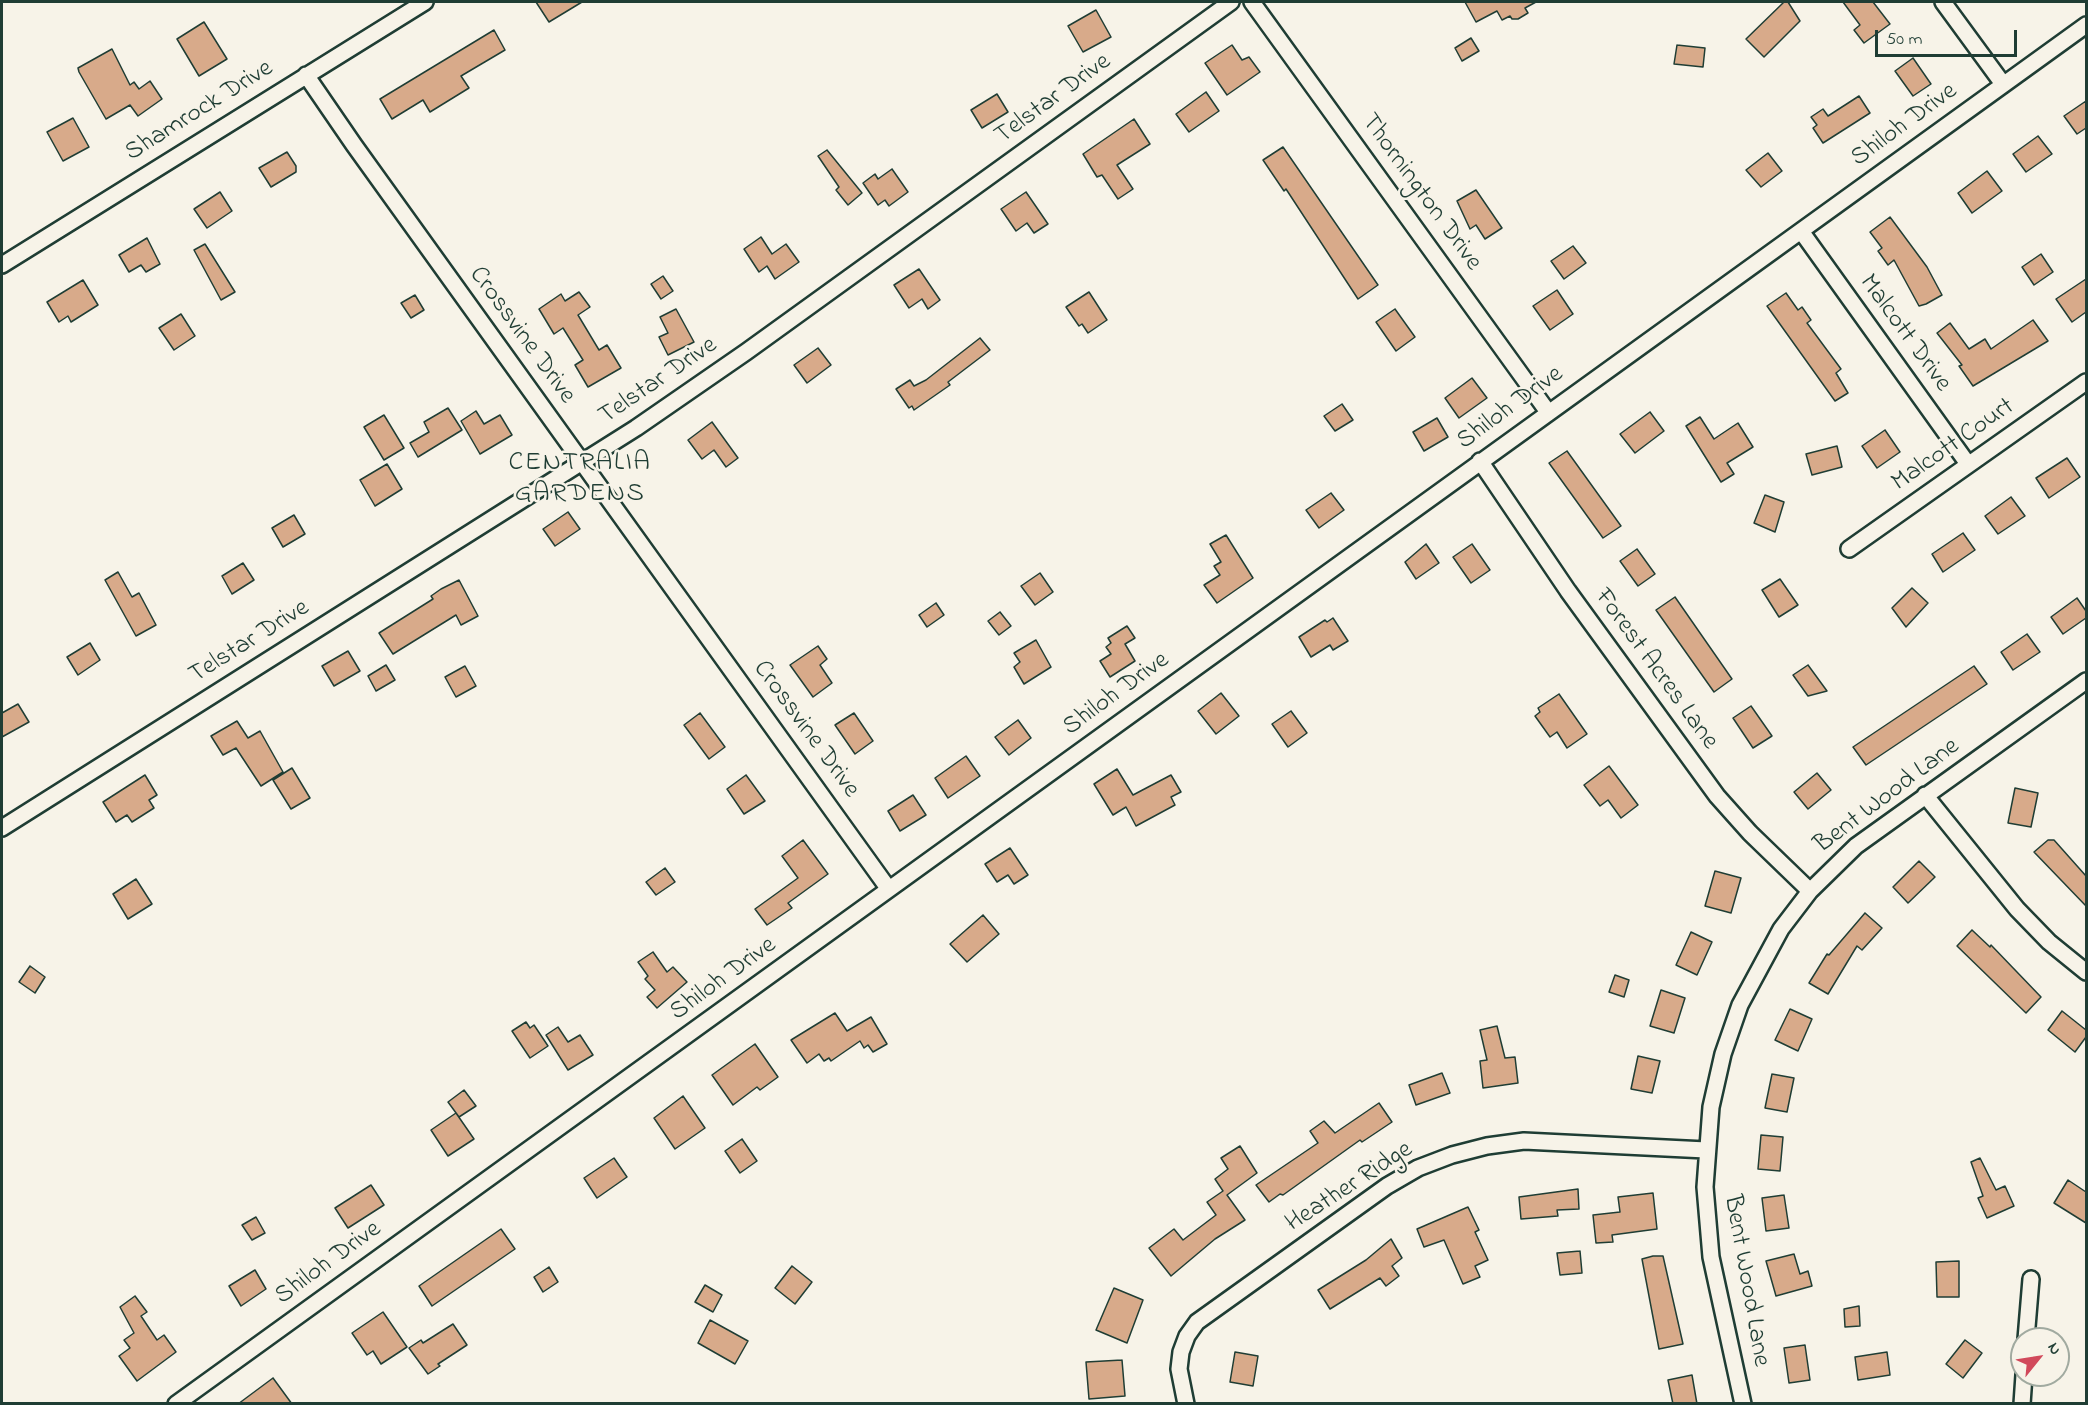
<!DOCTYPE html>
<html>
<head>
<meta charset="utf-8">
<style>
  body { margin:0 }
  #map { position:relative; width:2088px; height:1405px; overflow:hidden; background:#f7f3e8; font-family:"Indie Flower",sans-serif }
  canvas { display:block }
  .frame { position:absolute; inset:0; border:3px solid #1f3d34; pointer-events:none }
  .north { position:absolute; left:2010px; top:1327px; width:60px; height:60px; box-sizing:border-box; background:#f7f3e8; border:2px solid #a1aaa0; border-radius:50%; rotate:60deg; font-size:16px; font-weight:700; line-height:24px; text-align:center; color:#1f3d34 }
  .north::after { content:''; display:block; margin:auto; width:21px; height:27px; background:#d1495b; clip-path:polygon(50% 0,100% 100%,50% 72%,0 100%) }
  .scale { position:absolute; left:1875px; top:30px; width:142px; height:27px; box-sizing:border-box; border:3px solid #1f3d34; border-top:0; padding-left:8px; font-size:18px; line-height:21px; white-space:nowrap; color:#1f3d34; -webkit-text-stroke:4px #f7f3e8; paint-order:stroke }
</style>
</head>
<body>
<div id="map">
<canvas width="2088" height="1405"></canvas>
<div class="frame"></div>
<div class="north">N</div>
<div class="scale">50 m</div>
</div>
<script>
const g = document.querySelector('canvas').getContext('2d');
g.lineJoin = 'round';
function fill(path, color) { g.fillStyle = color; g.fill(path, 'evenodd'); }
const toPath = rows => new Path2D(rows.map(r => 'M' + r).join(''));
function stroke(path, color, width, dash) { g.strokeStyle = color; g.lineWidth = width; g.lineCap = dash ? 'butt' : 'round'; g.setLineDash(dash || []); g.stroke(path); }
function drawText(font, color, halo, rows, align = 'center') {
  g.font = font + ' "Indie Flower",sans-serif'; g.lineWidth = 5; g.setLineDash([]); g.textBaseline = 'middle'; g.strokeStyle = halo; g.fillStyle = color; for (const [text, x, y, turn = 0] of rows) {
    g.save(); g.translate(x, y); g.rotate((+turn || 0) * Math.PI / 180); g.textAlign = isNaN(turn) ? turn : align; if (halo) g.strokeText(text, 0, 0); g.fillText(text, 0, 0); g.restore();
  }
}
const building = toPath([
  [536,2,582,2,549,22,536,2],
  [1465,2,1536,2,1525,8,1528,13,1518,19,1512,19,1510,16,1502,20,1497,11,1476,22,1465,2],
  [1784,2,1788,2,1800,21,1764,57,1746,39,1784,2],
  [1843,2,1873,2,1890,24,1864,43,1854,30,1860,25,1843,2],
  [1096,10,1111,37,1083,52,1068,26,1096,10],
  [204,22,227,59,199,76,177,39,204,22],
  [494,30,505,50,461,76,469,88,430,112,423,100,392,119,380,99,494,30],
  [1471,38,1479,51,1462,61,1455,48,1471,38],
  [1232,45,1242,60,1249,57,1260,72,1227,95,1205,63,1232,45],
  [1677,45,1705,48,1703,67,1674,64,1677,45],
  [112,49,130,85,134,82,139,89,150,81,162,99,138,116,130,105,106,119,79,72,78,68,112,49],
  [1913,58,1931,84,1913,96,1895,71,1913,58],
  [1206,92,1219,111,1189,132,1176,114,1206,92],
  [997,94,1008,112,982,128,971,110,997,94],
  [1859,96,1870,113,1823,143,1813,128,1817,125,1811,117,1823,109,1828,116,1859,96],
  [2086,101,2086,128,2077,134,2064,116,2086,101],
  [73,118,89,147,63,161,47,132,73,118],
  [1134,119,1150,144,1117,165,1133,189,1118,199,1102,175,1097,177,1083,154,1134,119],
  [2038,136,2052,154,2026,172,2013,154,2038,136],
  [1283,147,1378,285,1358,299,1286,189,1284,191,1263,160,1283,147],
  [827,150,862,193,848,205,836,190,839,187,818,156,827,150],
  [287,152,296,166,296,172,271,187,259,168,287,152],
  [1768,153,1782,171,1761,187,1746,170,1768,153],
  [892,169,908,192,889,206,885,200,878,205,863,183,875,174,878,179,892,169],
  [1987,171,2002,191,1972,213,1958,193,1987,171],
  [1476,190,1502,228,1485,239,1476,225,1470,229,1457,201,1476,190],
  [220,192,232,211,207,228,194,209,220,192],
  [1026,192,1048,224,1034,233,1027,223,1016,231,1001,209,1026,192],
  [1890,217,1927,267,1942,295,1926,304,1919,306,1894,260,1888,265,1878,251,1882,248,1870,232,1890,217],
  [761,237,772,254,786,244,799,262,775,279,767,266,759,272,744,249,761,237],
  [147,238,160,264,146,272,141,265,129,272,119,255,147,238],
  [205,244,235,292,221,300,194,250,205,244],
  [1573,246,1586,263,1564,279,1551,261,1573,246],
  [2041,254,2053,272,2034,285,2022,267,2041,254],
  [919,269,940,300,928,309,922,299,909,308,894,285,919,269],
  [663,276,673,291,661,299,651,284,663,276],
  [2086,279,2086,312,2072,322,2056,299,2086,279],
  [83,280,98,305,71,322,68,316,59,322,47,302,83,280],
  [1557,290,1573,314,1550,330,1533,306,1557,290],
  [579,292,590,307,578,315,599,350,607,345,621,368,588,387,575,365,583,360,563,328,554,334,539,309,561,294,565,301,579,292],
  [1089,292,1107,320,1088,333,1082,324,1079,326,1066,307,1089,292],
  [1786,293,1798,310,1802,307,1811,320,1807,323,1841,369,1836,373,1848,393,1835,401,1767,306,1786,293],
  [415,295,424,310,411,318,401,303,415,295],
  [676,309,694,342,668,355,659,337,668,333,660,317,676,309],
  [1395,309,1415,337,1396,351,1376,322,1395,309],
  [181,314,195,336,174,350,159,328,181,314],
  [2033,320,2048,341,1973,386,1959,366,1962,365,1937,333,1950,323,1969,349,1985,339,1991,349,2033,320],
  [980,338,990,350,948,382,950,385,914,410,912,406,909,408,896,389,910,380,914,386,926,380,980,338],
  [818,348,831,365,807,383,794,365,818,348],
  [1472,378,1487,398,1459,418,1445,398,1472,378],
  [1342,404,1353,420,1335,431,1324,416,1342,404],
  [448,408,462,430,418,457,410,443,429,432,424,422,448,408],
  [476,411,484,424,500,415,512,435,480,454,461,421,476,411],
  [1650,412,1664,431,1635,453,1620,434,1650,412],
  [384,415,404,448,384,460,364,427,384,415],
  [1700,417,1714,439,1738,423,1753,447,1727,463,1734,474,1721,482,1686,426,1700,417],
  [1437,418,1448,437,1424,451,1413,432,1437,418],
  [712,422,738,458,726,467,714,450,702,459,688,440,712,422],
  [1885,430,1900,452,1877,468,1862,446,1885,430],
  [1837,446,1842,467,1812,475,1806,454,1837,446],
  [1567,451,1621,526,1603,538,1549,463,1567,451],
  [2067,458,2080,477,2049,498,2036,478,2067,458],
  [387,464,402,489,375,506,360,480,387,464],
  [1331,493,1344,510,1319,528,1306,510,1331,493],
  [1765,495,1784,502,1775,532,1754,523,1765,495],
  [2011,497,2025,516,1998,534,1985,516,2011,497],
  [568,512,580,529,555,546,543,529,568,512],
  [294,515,305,534,283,547,272,528,294,515],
  [1963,533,1975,550,1943,572,1932,554,1963,533],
  [1226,535,1253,578,1217,603,1204,585,1220,575,1214,566,1221,562,1210,544,1226,535],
  [1426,544,1439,563,1416,579,1405,562,1426,544],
  [1472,544,1490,570,1471,583,1453,557,1472,544],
  [1637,549,1655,574,1638,586,1620,561,1637,549],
  [243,563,254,580,232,594,222,576,243,563],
  [118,572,132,597,139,593,156,625,136,636,105,580,118,572],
  [1040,573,1053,592,1035,605,1021,586,1040,573],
  [1780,579,1798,605,1779,617,1762,590,1780,579],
  [459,580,478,616,461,625,456,615,393,654,379,633,433,599,431,596,441,589,459,580],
  [1912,588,1928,603,1906,627,1892,608,1912,588],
  [1675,597,1732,679,1714,692,1656,610,1675,597],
  [2077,598,2086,611,2086,618,2063,634,2051,617,2077,598],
  [936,603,944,615,927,627,919,615,936,603],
  [1000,612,1011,626,999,635,988,621,1000,612],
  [1333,618,1348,641,1333,650,1330,645,1311,657,1299,637,1325,620,1327,622,1333,618],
  [1127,626,1135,638,1125,644,1135,661,1110,677,1100,661,1111,654,1106,647,1111,643,1108,638,1127,626],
  [2027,634,2040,652,2013,670,2001,652,2027,634],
  [1036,640,1051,667,1024,684,1014,667,1020,662,1014,653,1036,640],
  [90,643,100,660,78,675,67,657,90,643],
  [818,646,827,659,820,665,832,683,813,697,790,665,818,646],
  [348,651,360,671,334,686,322,666,348,651],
  [386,665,395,680,376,691,368,676,386,665],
  [1808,665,1827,691,1808,696,1793,675,1808,665],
  [465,666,476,686,456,697,445,677,465,666],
  [1974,666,1987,684,1866,765,1853,747,1974,666],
  [1221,693,1239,716,1216,734,1198,711,1221,693],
  [1559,694,1587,734,1567,748,1557,732,1550,737,1535,716,1540,712,1538,708,1559,694],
  [18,704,29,722,2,737,2,713,18,704],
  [1751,706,1772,736,1753,748,1733,718,1751,706],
  [1291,711,1307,733,1288,747,1272,724,1291,711],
  [700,713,725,747,709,759,684,725,700,713],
  [854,713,873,741,855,754,835,725,854,713],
  [1018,720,1031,738,1009,755,995,737,1018,720],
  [237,721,248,738,260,731,283,772,261,786,236,748,223,755,211,736,237,721],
  [966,756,980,776,948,798,935,778,966,756],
  [1609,766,1638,805,1621,818,1608,800,1600,806,1584,785,1609,766],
  [292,768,310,798,291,809,273,780,292,768],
  [1117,769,1133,795,1171,775,1181,792,1171,797,1175,805,1136,826,1126,807,1113,815,1094,784,1117,769],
  [1817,773,1831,790,1808,809,1794,792,1817,773],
  [145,775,157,795,149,800,154,808,132,822,127,815,116,822,103,802,145,775],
  [746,775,765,801,744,814,727,789,746,775],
  [2015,788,2038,793,2031,827,2008,823,2015,788],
  [913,795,926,815,900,831,888,811,913,795],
  [803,840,828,874,788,903,792,908,767,925,755,909,798,878,782,856,803,840],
  [2048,840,2054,840,2086,876,2086,906,2034,852,2048,840],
  [1010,848,1028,875,1014,884,1008,875,997,882,985,864,1010,848],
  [1919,861,1935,877,1908,903,1893,887,1919,861],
  [665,868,675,882,656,895,646,882,665,868],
  [1715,871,1741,878,1731,913,1705,906,1715,871],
  [136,879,152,904,128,919,113,894,136,879],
  [1865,913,1882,928,1862,950,1857,946,1828,994,1809,983,1827,954,1829,955,1865,913],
  [983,915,999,934,967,962,950,944,983,915],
  [1972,930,1990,947,1991,945,2041,997,2026,1013,1957,946,1972,930],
  [1691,932,1712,942,1697,975,1676,965,1691,932],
  [653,952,667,972,673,967,687,982,657,1008,647,997,655,990,645,979,648,976,638,962,653,952],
  [30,966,45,977,35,993,19,982,30,966],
  [1615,975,1629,980,1624,997,1609,992,1615,975],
  [1661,990,1685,998,1674,1033,1650,1026,1661,990],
  [1790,1009,1812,1019,1798,1051,1775,1040,1790,1009],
  [2062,1011,2086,1030,2086,1037,2075,1052,2048,1030,2062,1011],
  [835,1013,847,1031,871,1017,887,1044,873,1052,868,1045,864,1048,860,1041,831,1061,829,1058,824,1061,819,1054,807,1063,791,1040,835,1013],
  [526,1022,530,1028,534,1025,548,1046,530,1058,512,1031,526,1022],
  [1497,1026,1505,1058,1515,1057,1518,1083,1483,1088,1480,1061,1487,1060,1480,1030,1497,1026],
  [558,1027,568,1042,580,1035,593,1055,568,1070,546,1035,558,1027],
  [755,1044,778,1077,760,1090,757,1087,733,1105,712,1075,755,1044],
  [1638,1056,1660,1061,1652,1093,1631,1089,1638,1056],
  [1442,1073,1450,1093,1416,1105,1409,1085,1442,1073],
  [1772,1074,1794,1078,1787,1112,1765,1108,1772,1074],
  [464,1090,476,1106,459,1117,448,1102,464,1090],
  [683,1096,705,1128,675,1149,654,1118,683,1096],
  [1379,1103,1392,1122,1362,1142,1360,1140,1283,1195,1280,1194,1269,1202,1256,1185,1318,1143,1310,1131,1324,1121,1335,1133,1379,1103],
  [456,1113,474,1139,448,1156,431,1130,456,1113],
  [1761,1135,1783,1137,1780,1171,1758,1169,1761,1135],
  [742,1139,757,1161,740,1173,725,1151,742,1139],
  [1240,1146,1257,1173,1227,1195,1245,1220,1215,1239,1171,1276,1149,1248,1174,1229,1183,1240,1216,1215,1207,1202,1223,1191,1215,1179,1228,1169,1221,1158,1240,1146],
  [614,1158,627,1177,597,1198,584,1178,614,1158],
  [1980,1158,1996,1190,2005,1186,2014,1206,1987,1218,1978,1198,1983,1196,1971,1162,1980,1158],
  [2068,1180,2086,1192,2086,1223,2054,1203,2068,1180],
  [371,1185,384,1205,348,1228,335,1208,371,1185],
  [1578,1189,1579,1209,1557,1210,1558,1216,1521,1219,1519,1197,1578,1189],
  [1653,1193,1657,1229,1612,1235,1613,1242,1596,1243,1593,1215,1620,1212,1618,1197,1653,1193],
  [1784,1195,1789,1228,1766,1231,1762,1198,1784,1195],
  [1468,1207,1479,1230,1475,1232,1488,1260,1475,1266,1480,1277,1463,1284,1444,1240,1424,1247,1417,1229,1468,1207],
  [256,1217,265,1233,252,1240,242,1225,256,1217],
  [501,1229,515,1249,432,1306,419,1286,501,1229],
  [1391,1239,1402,1258,1392,1266,1399,1276,1386,1286,1380,1278,1330,1309,1318,1290,1366,1260,1391,1239],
  [1580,1251,1582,1273,1560,1275,1557,1253,1580,1251],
  [1794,1254,1800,1274,1808,1271,1812,1286,1776,1296,1766,1261,1794,1254],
  [1653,1256,1663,1256,1683,1344,1659,1349,1642,1259,1653,1256],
  [1959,1261,1959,1297,1937,1297,1936,1262,1959,1261],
  [792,1266,812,1282,795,1304,775,1288,792,1266],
  [549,1267,558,1282,543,1292,534,1277,549,1267],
  [255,1270,266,1289,241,1306,229,1286,255,1270],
  [705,1285,722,1295,713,1312,695,1302,705,1285],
  [1114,1288,1143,1300,1127,1343,1096,1330,1114,1288],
  [135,1296,147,1312,141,1316,157,1340,164,1335,176,1352,137,1381,119,1356,130,1348,124,1340,134,1333,120,1307,135,1296],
  [1859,1306,1860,1326,1845,1327,1844,1309,1859,1306],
  [383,1312,407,1347,381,1364,373,1351,367,1355,352,1333,383,1312],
  [710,1320,748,1341,735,1364,698,1343,710,1320],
  [453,1324,467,1345,438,1364,440,1366,428,1374,409,1348,421,1340,423,1343,453,1324],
  [1965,1340,1982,1353,1963,1378,1946,1364,1965,1340],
  [1805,1345,1810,1380,1789,1383,1784,1348,1805,1345],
  [1235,1352,1258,1356,1253,1386,1230,1382,1235,1352],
  [1887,1352,1890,1375,1858,1380,1855,1357,1887,1352],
  [1122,1360,1125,1396,1089,1399,1086,1362,1122,1360],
  [1692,1375,1697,1404,1673,1404,1668,1380,1692,1375],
  [273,1378,292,1404,238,1404,273,1378]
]);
fill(building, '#d8aa8a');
stroke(building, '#1f3d34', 1.5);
const minor = toPath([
  [1252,2,1548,412],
  [1943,2,2003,84],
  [306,75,354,145,888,888],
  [1801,231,1968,464],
  [2,265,425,2],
  [1480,461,1568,591,1717,796,1750,833,1810,891],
  [1849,549,2086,382],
  [1925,795,2017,909,2049,942,2086,972],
  [2,828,636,428,746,352,1231,2],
  [2026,1339,2031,1279],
  [176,1404,2086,25],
  [1186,1404,1179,1369,1181,1352,1187,1336,1197,1322,1387,1186,1418,1168,1452,1155,1487,1146,1524,1141,1706,1150],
  [1743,1404,1711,1257,1705,1187,1711,1107,1723,1054,1740,1005,1781,929,1810,891,1856,846,2086,681],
  [2022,1404,2024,1375]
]);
stroke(minor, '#1f3d34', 20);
stroke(minor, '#f7f3e8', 15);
drawText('26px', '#1f3d34', '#f7f3e8', [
  ["Telstar Drive",1054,100,-36],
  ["Shamrock Drive",200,112,-32],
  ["Shiloh Drive",1905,126,-36],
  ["Thornington Drive",1420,193,54],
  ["Malcott Drive",1904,334,54],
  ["Crossvine Drive",521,336,54],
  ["Telstar Drive",659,382,-34],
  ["Shiloh Drive",1511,409,-36],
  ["Malcott Court",1954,446,-35],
  ["Telstar Drive",250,643,-32],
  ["Forest Acres Lane",1655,670,54],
  ["Shiloh Drive",1117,695,-36],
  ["Crossvine Drive",805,730,54],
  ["Bent Wood Lane",1888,797,-37],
  ["Shiloh Drive",724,980,-36],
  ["Heather Ridge",1350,1188,-33],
  ["Shiloh Drive",329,1264,-36],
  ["Bent Wood Lane",1745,1281,80]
]);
g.letterSpacing = '1.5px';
drawText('27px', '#1f3d34', '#f7f3e8', [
  ["CENTRALIA",580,465],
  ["GARDENS",580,496]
]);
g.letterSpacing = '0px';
</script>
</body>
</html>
